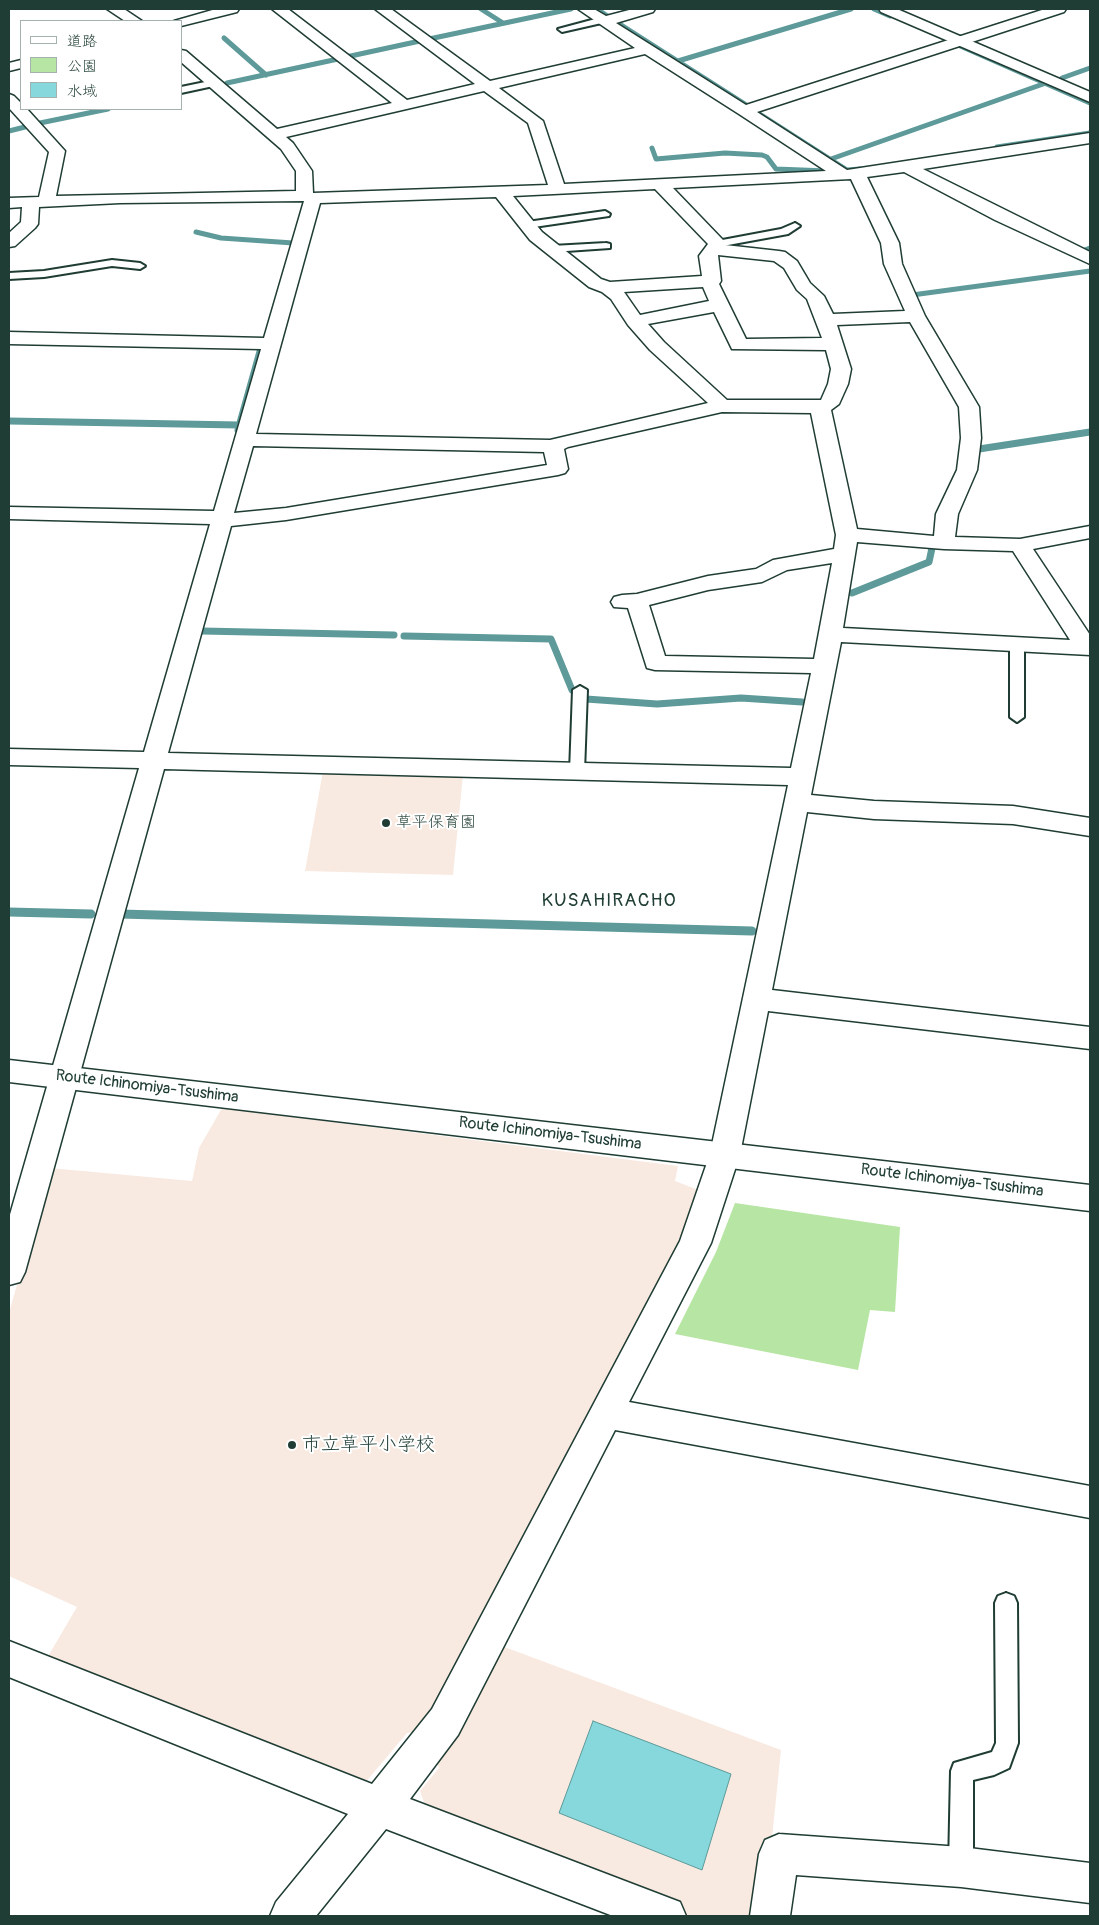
<!DOCTYPE html>
<html>
<head>
<meta charset="utf-8">
<style>
  body { margin:0 }
  #map { position:relative; width:1099px; height:1925px; overflow:hidden; background:#fff; font-family:Pangolin,"Klee One",sans-serif }
  canvas { display:block }
  .frame { position:absolute; inset:0; border:10px solid #1f3d34; pointer-events:none }
  .legend { position:absolute; left:20px; top:20px; width:162px; height:90px; box-sizing:border-box; background:#fff; border:1px solid #a5b1ae; margin:0; padding:6px 9px; list-style:none; font-size:15px; color:#1f3d34 }
  .legend li { display:flex; align-items:center; gap:10px; height:25px }
  .legend b { width:25px; border:1px solid #a5b1ae }
</style>
</head>
<body>
<div id="map">
<canvas width="1099" height="1925"></canvas>
<div class="frame"></div>
<ul class="legend">
<li><b style="height:6px;background:#fff"></b>道路</li>
<li><b style="height:14px;background:#b7e5a3"></b>公園</li>
<li><b style="height:14px;background:#86d8dc"></b>水域</li>
</ul>
</div>
<script>
const g = document.querySelector('canvas').getContext('2d');
g.lineJoin = 'round';
function fill(path, color) { g.fillStyle = color; g.fill(path, 'evenodd'); }
const toPath = rows => new Path2D(rows.map(r => 'M' + r).join(''));
function stroke(path, color, width, dash) { g.strokeStyle = color; g.lineWidth = width; g.lineCap = dash ? 'butt' : 'round'; g.setLineDash(dash || []); g.stroke(path); }
function drawText(font, color, halo, rows, align = 'center') {
  g.font = font + ' Pangolin,"Klee One",sans-serif'; g.lineWidth = 4; g.setLineDash([]); g.textBaseline = 'middle'; g.strokeStyle = halo; g.fillStyle = color; for (const [text, x, y, turn = 0] of rows) {
    g.save(); g.translate(x, y); g.rotate((+turn || 0) * Math.PI / 180); g.textAlign = isNaN(turn) ? turn : align; if (halo) g.strokeText(text, 0, 0); g.fillText(text, 0, 0); g.restore();
  }
}
fill(toPath([
  [323,771,463,775,453,875,305,871],
  [222,1108,678,1166,675,1181,701,1191,675,1259,475,1636,781,1750,764,1916,689,1916,426,1808,420,1791,439,1768,424,1731,407,1733,364,1784,47,1658,77,1607,9,1576,9,1313,50,1168,192,1181,199,1148]
]), '#f9eae1');
fill(toPath([
  [735,1203,900,1227,895,1312,870,1310,858,1370,675,1334,716,1252]
]), '#b7e5a3');
const water = toPath([
  [593,1721,731,1774,702,1870,559,1813,593,1721]
]);
fill(water, '#86d8dc');
stroke(water, '#5d9a99', 1);
stroke(toPath([
  [481,9,503,23],
  [597,9,609,17,637,9],
  [874,9,890,16],
  [615,21,748,106],
  [224,38,266,75],
  [429,39,571,9],
  [958,45,1090,103],
  [346,57,420,41],
  [678,61,851,9],
  [1062,78,1090,68],
  [227,83,338,59],
  [755,111,847,170,860,169],
  [40,123,108,109],
  [9,131,25,127],
  [997,147,1090,133],
  [652,148,656,159,725,153,762,155,767,157,776,169,827,171],
  [831,159,1046,83],
  [196,232,221,238,293,243],
  [1082,251,1090,248],
  [912,295,1090,271]
]), '#5d9a99', 5);
stroke(toPath([
  [9,421,239,425],
  [238,430,261,348],
  [979,449,1090,432],
  [852,593,929,562,932,548],
  [202,631,394,635],
  [404,636,551,639,572,690],
  [586,699,657,704,741,698,802,702]
]), '#5d9a99', 7);
stroke(toPath([
  [9,912,91,914],
  [120,914,752,931]
]), '#5d9a99', 9);
const service = toPath([
  [603,17,607,20,606,22,562,32,558,29,603,17],
  [215,80,219,83,218,85,181,93,181,87,215,80],
  [605,211,610,214,609,216,527,228,522,225,527,222,605,211],
  [795,223,800,226,788,234,717,247,712,244,717,241,781,229,795,223],
  [606,243,610,244,610,248,552,252,547,249,552,246,606,243],
  [112,260,140,263,145,266,140,269,112,266,44,277,9,279,9,273,44,271,112,260],
  [1017,640,1024,644,1024,717,1017,722,1010,717,1010,644,1017,640],
  [580,686,587,690,584,772,577,777,570,772,573,690,580,686],
  [1006,1593,1014,1596,1017,1603,1018,1743,1009,1768,994,1775,973,1780,973,1867,969,1875,961,1879,953,1875,949,1867,951,1771,954,1763,992,1752,996,1743,995,1603,998,1596,1006,1593]
]);
const minor = toPath([
  [107,9,124,9,142,21,125,21,107,9],
  [216,9,239,9,237,12,181,26,181,21,174,21,216,9],
  [272,9,288,9,407,100,475,84,375,9,391,9,490,81,635,48,578,9,594,9,606,16,633,9,655,9,653,12,616,23,746,105,1045,9,1066,9,1064,12,757,112,847,170,1090,133,1090,143,923,169,1090,252,1090,264,995,220,904,172,867,177,899,243,902,264,925,316,979,407,981,438,977,470,958,514,955,537,1020,539,1090,526,1090,538,1033,549,1090,635,1090,655,841,642,811,795,874,801,1013,806,1090,818,1090,836,1013,824,874,819,807,812,772,990,1090,1027,1090,1049,768,1011,740,1154,711,1243,629,1402,1090,1486,1090,1518,615,1430,458,1735,410,1799,680,1902,686,1916,613,1916,386,1829,316,1916,270,1916,276,1902,348,1814,9,1677,9,1641,372,1784,432,1709,680,1241,710,1154,788,785,164,769,25,1272,20,1282,9,1285,9,1218,139,768,9,765,9,749,144,752,210,524,9,519,9,507,214,511,261,349,9,344,9,332,264,338,304,201,120,203,39,207,38,224,35,228,15,246,9,247,9,233,21,222,22,207,9,208,9,198,39,197,49,152,9,108,9,94,14,96,21,103,21,109,27,109,65,151,56,196,296,191,296,171,281,149,181,62,181,50,186,51,277,129,392,103,272,9],
  [645,54,739,114,826,171,564,184,543,121,499,88,645,54],
  [484,91,528,123,548,185,313,193,312,171,293,143,286,137,484,91],
  [851,179,881,243,884,264,905,311,833,314,824,296,810,283,797,261,785,252,779,251,725,245,723,240,673,188,851,179],
  [655,189,708,244,699,256,702,276,610,282,601,279,542,232,513,196,655,189],
  [496,197,530,240,589,287,602,292,611,299,628,325,650,350,708,403,550,440,256,434,320,203,496,197],
  [718,255,774,261,784,268,797,290,807,299,822,338,746,339,719,284,721,281,718,255],
  [703,287,709,301,640,315,624,292,703,287],
  [714,312,732,349,826,350,831,369,828,384,821,400,727,400,664,342,648,324,714,312],
  [910,322,959,407,961,438,957,470,936,514,934,536,857,529,831,410,839,404,848,384,851,369,837,325,910,322],
  [722,412,811,413,836,535,834,549,773,560,756,569,708,576,637,594,622,595,614,597,611,602,614,607,628,608,647,668,655,670,811,673,791,768,168,753,231,526,286,520,558,475,565,473,568,469,564,449,568,447,722,412],
  [253,446,544,452,547,465,286,508,234,513,253,446],
  [857,542,944,549,1013,551,1070,640,843,628,857,542],
  [832,563,814,659,665,656,649,605,708,590,762,582,787,570,832,563],
  [21,60,21,68,9,71,9,63,21,60],
  [779,1834,961,1847,1090,1863,1090,1903,961,1887,796,1875,790,1916,750,1916,759,1854,765,1840,779,1834]
]);
const tertiary = toPath([
  [879,9,897,9,1090,92,1090,102,881,12,879,9]
]);
const secondary = toPath([
  [9,1060,1090,1185,1090,1211,9,1082,9,1060]
]);
stroke(service, '#1f3d34', 4);
stroke(minor, '#1f3d34', 3);
stroke(tertiary, '#1f3d34', 3);
stroke(secondary, '#1f3d34', 3);
fill(service, '#fff');
fill(minor, '#fff');
fill(tertiary, '#fff');
fill(secondary, '#fff');
for (const [x, y, r, color] of [
  [386,823,5,"#1f3d34"],
  [292,1445,5,"#1f3d34"]
]) { const dot = new Path2D(); dot.arc(x, y, r, 0, 2 * Math.PI); g.fillStyle = color; g.fill(dot); stroke(dot, '#fff', 2); }
drawText('16px', '#1f3d34', '#fff', [
  ["草平保育園",396,823]
], 'left');
drawText('16px', '#1f3d34', '#fff', [
  ["Route Ichinomiya-Tsushima",147,1087,7],
  ["Route Ichinomiya-Tsushima",550,1134,7],
  ["Route Ichinomiya-Tsushima",952,1181,7]
]);
g.letterSpacing = '1px';
drawText('19px', '#1f3d34', '#fff', [
  ["KUSAHIRACHO",609,901]
]);
g.letterSpacing = '0px';
drawText('19px', '#1f3d34', '#fff', [
  ["市立草平小学校",302,1445]
], 'left');
</script>
</body>
</html>
